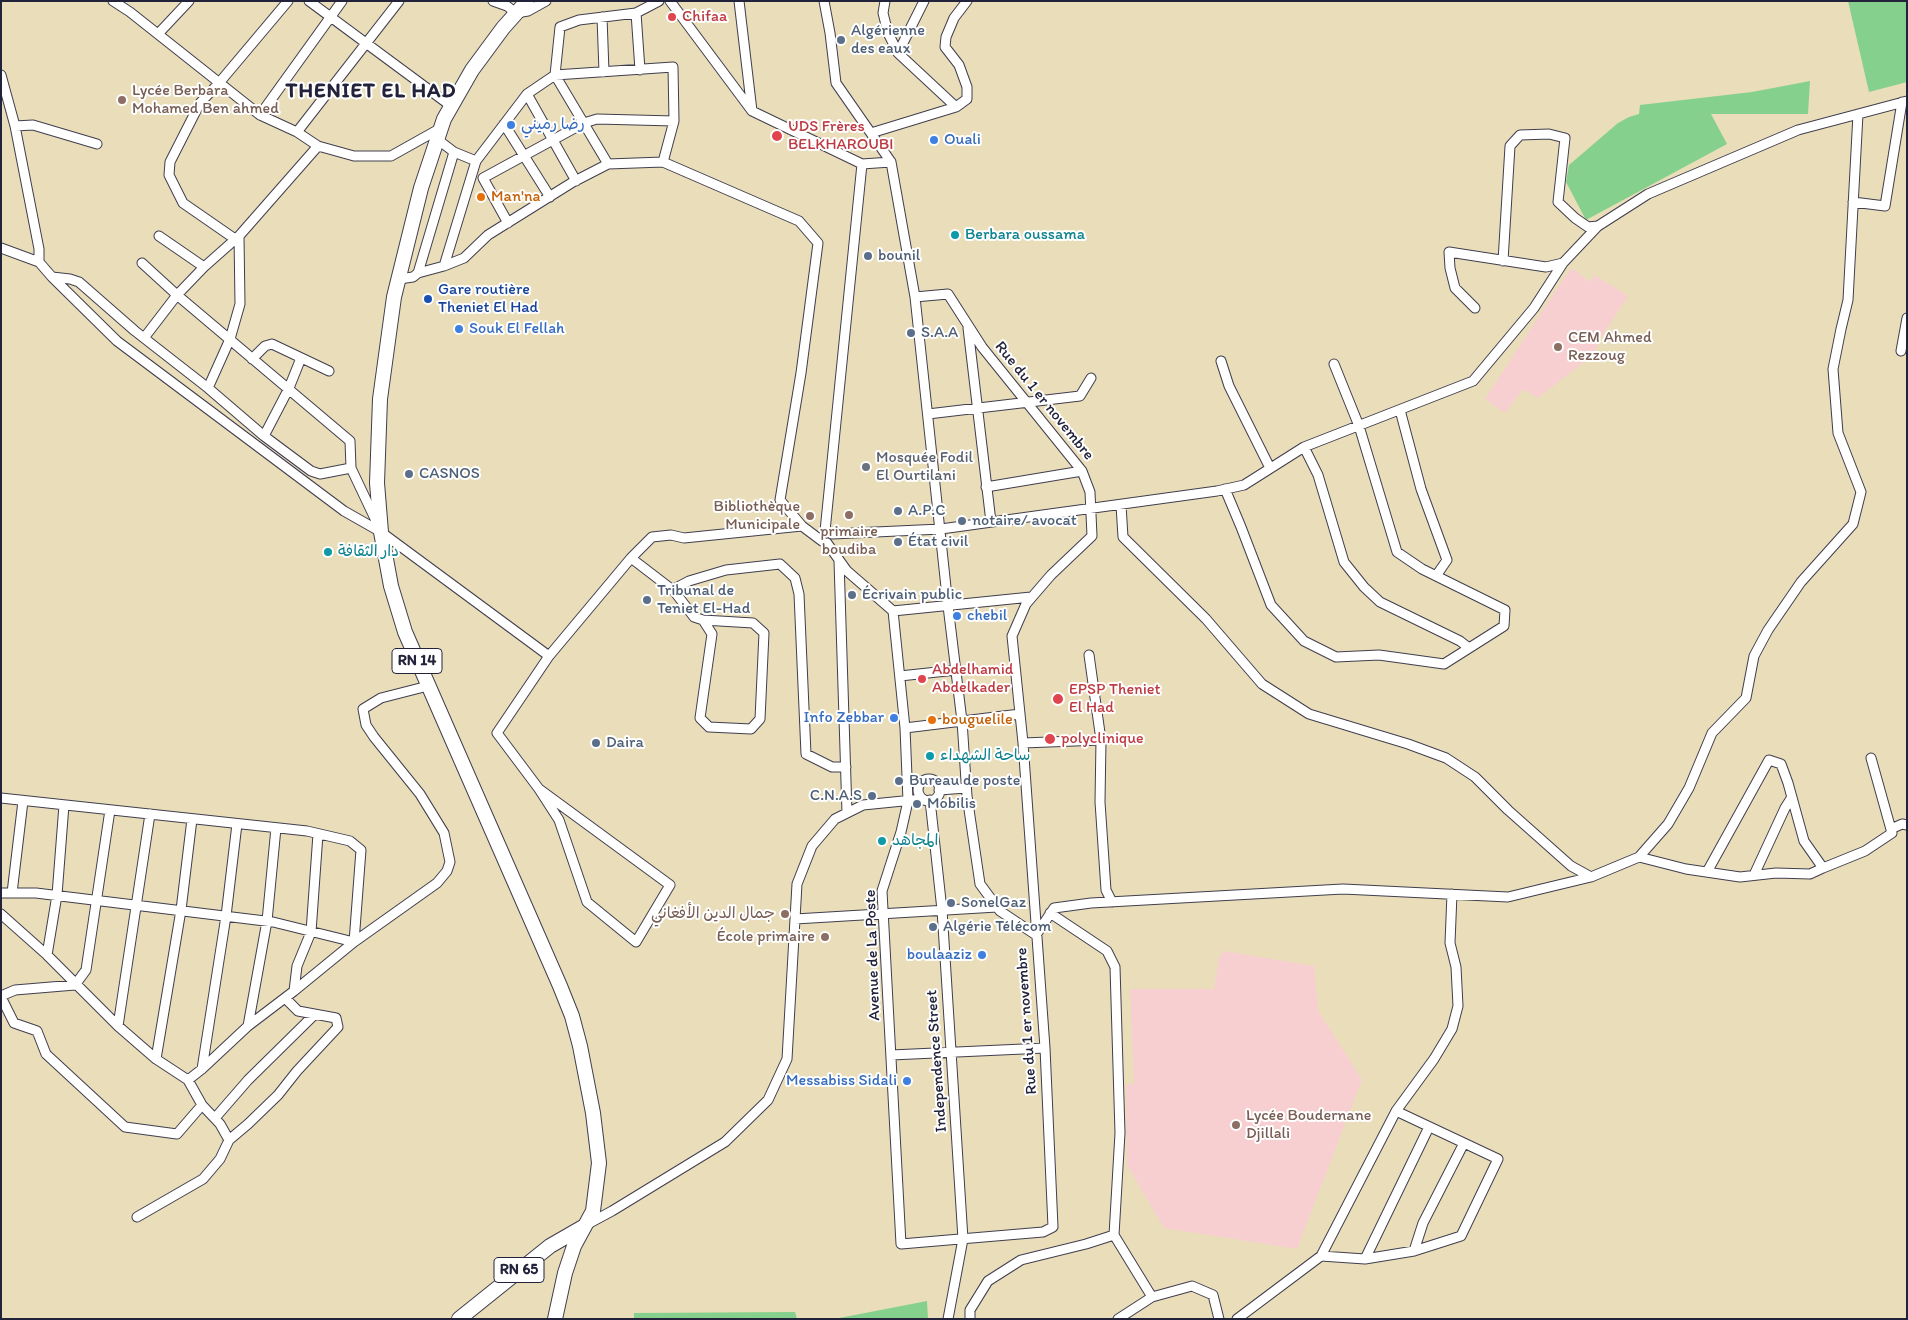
<!DOCTYPE html>
<html>
<head>
<meta charset="utf-8">
<style>
  body { margin:0 }
  #map { position:relative; width:1908px; height:1320px; overflow:hidden; background:#e9deb9; font-family:Itim,sans-serif }
  canvas { display:block }
  .frame { position:absolute; inset:0; border:2px solid #22223b; pointer-events:none }
</style>
</head>
<body>
<div id="map">
<canvas width="1908" height="1320"></canvas>
<div class="frame"></div>
</div>
<script>
const g = document.querySelector('canvas').getContext('2d');
g.lineJoin = 'round';
function fill(path, color) { g.fillStyle = color; g.fill(path, 'evenodd'); }
const toPath = rows => new Path2D(rows.map(r => 'M' + r).join(''));
function stroke(path, color, width, dash) { g.strokeStyle = color; g.lineWidth = width; g.lineCap = dash ? 'butt' : 'round'; g.setLineDash(dash || []); g.stroke(path); }
function drawText(font, color, halo, rows, align = 'center') {
  g.font = font + ' Itim,"Playpen Sans Arabic",sans-serif'; g.lineWidth = 4; g.setLineDash([]); g.textBaseline = 'middle'; g.strokeStyle = halo; g.fillStyle = color; for (const [text, x, y, turn = 0] of rows) {
    g.save(); g.translate(x, y); g.rotate((+turn || 0) * Math.PI / 180); g.textAlign = isNaN(turn) ? turn : align; if (halo) g.strokeText(text, 0, 0); g.fillText(text, 0, 0); g.restore();
  }
}
fill(toPath([
  [1572,268,1590,282,1595,275,1628,296,1600,339,1594,354,1538,398,1523,389,1505,413,1485,399,1564,278],
  [1224,951,1314,966,1318,1010,1362,1080,1297,1249,1164,1228,1127,1165,1126,1084,1134,1084,1130,989,1214,989,1219,957]
]), '#f7cfd0');
fill(toPath([
  [1848,1,1907,1,1907,82,1869,92],
  [1810,81,1808,114,1711,114,1727,144,1586,220,1566,182,1569,165,1618,123,1629,117,1639,114,1640,105,1752,92],
  [927,1301,928,1319,834,1319],
  [795,1312,797,1319,634,1319,634,1313]
]), '#86d08d');
const street = toPath([
  [113,1,130,12,260,115,297,132,318,146,354,156,391,156,441,128],
  [309,1,451,106],
  [493,1,507,6,516,13,528,11,546,1],
  [659,1,636,13,579,20,560,27,555,75,608,164,663,162,799,221,818,243,801,373,780,500,802,526,822,541],
  [670,1,752,111,862,164,891,162,915,297,948,606,962,721,967,796,980,884,1000,911,1036,935,1054,908,1091,903,1343,889,1508,897,1591,877,1639,857,1686,869,1740,877,1776,873,1810,874,1823,868,1804,841,1788,783,1781,764,1769,760,1707,872],
  [739,1,752,111],
  [824,1,830,33,836,83,891,162],
  [885,1,883,13,888,33,898,53,956,107],
  [636,13,640,70],
  [602,17,604,72],
  [158,34,189,1],
  [898,53,924,1],
  [1,75,15,126,39,249,39,262],
  [527,94,576,181],
  [260,115,342,1],
  [504,124,550,197],
  [15,126,33,125,97,144],
  [297,132,399,1],
  [871,133,956,107,967,99,967,87,959,65,945,47,946,37,954,18,967,1],
  [454,152,476,161],
  [1853,202,1885,206,1902,102],
  [508,223,483,178,584,123,597,119,674,121],
  [159,236,204,267],
  [235,239,183,203,169,175,170,162,200,103,219,83,288,1],
  [1,248,39,262,52,277,117,341,344,511,381,532,549,656,631,558,652,537,671,535,684,538,802,526],
  [1503,261,1510,146,1520,135,1549,134,1565,138,1558,202,1575,218,1588,227,1598,226],
  [142,263,177,295,350,441,351,468,378,525],
  [444,266,464,258,488,235,573,182,608,164],
  [418,273,454,152,437,139],
  [52,277,70,279,79,282,135,331,208,388,264,436,311,471,320,474,351,468],
  [399,279,413,277,418,273,444,266,476,161,527,94,555,75,673,67,674,121,663,162],
  [1475,308,1455,288,1450,268,1449,252,1546,267,1563,263],
  [968,328,991,522],
  [144,338,177,295,204,267,239,236,318,146],
  [1901,351,1907,318],
  [252,359,265,346,272,344,329,371],
  [1221,361,1229,386,1270,468],
  [208,388,230,339,240,304,239,236],
  [1400,410,1421,489,1447,560,1436,576],
  [928,414,1080,396,1091,378],
  [264,436,289,388,301,358],
  [1304,447,1318,475,1344,562,1364,587,1380,602,1460,641,1469,648],
  [986,487,1082,471],
  [1225,489,1241,527,1271,605,1304,641,1336,657,1379,655,1444,664,1504,626,1505,610,1422,569,1397,552,1359,426,1334,364],
  [1121,505,1123,537,1206,619,1262,684,1309,714,1408,744,1446,758,1475,777,1508,810,1571,866,1591,877],
  [825,531,862,164],
  [832,534,941,529,1217,491,1244,485,1304,447,1473,381,1534,308,1563,263,1598,226,1648,194,1798,130,1907,101],
  [827,543,847,571,893,611,905,728,908,801,901,832,882,891,901,1244,1043,1232,1053,1227,1045,1048,1023,743,1012,636,1026,604,1051,575,1092,536,1090,492,1082,471,982,347,948,294,915,297],
  [631,558,674,591,694,617,703,620,712,634,700,718,709,727,751,729,760,719,764,633,753,623,703,620],
  [839,561,847,813],
  [672,590,689,581,726,570,780,564,795,578,799,594,806,754,832,767,846,767],
  [893,611,1031,597],
  [1089,655,1101,740,1100,802,1106,890,1112,902],
  [900,676,956,670],
  [905,728,1020,714],
  [1023,743,1101,740],
  '918 790a11 11 0 1 1 22 0a11 11 0 1 1-22 0Z',
  [539,789,559,820,587,902,636,942,670,885,539,789,497,733,549,656],
  [939,790,966,788],
  [1,798,307,831,350,841,361,850,354,942,273,922,36,893,1,893],
  [930,800,942,910,963,1239,948,1319],
  [1891,829,1902,824,1907,825],
  [1639,857,1668,824,1689,788,1712,733,1746,698,1754,656,1768,630,1801,582,1853,524,1861,492,1838,433,1833,369,1841,329,1848,300,1858,114],
  [1823,868,1865,851,1892,833,1871,758],
  [1754,875,1785,808,1792,797],
  [12,893,23,801],
  [1,914,47,955,118,1026,156,1059,188,1080,202,1069,248,1026,294,991,354,942,437,883,447,871,450,862,444,833,420,794,374,737,366,725,363,709,381,698,428,686],
  [795,919,997,907],
  [47,955,57,895,64,805],
  [294,991,297,966,311,932,318,834],
  [1,996,15,990,75,985,86,970,110,810],
  [1,997,14,1023,37,1031,46,1054,125,1127,177,1134,202,1105,220,1124,229,1140,220,1159,203,1179,137,1217],
  [118,1026,150,814],
  [248,1026,267,921,276,828],
  [891,1055,1045,1048],
  [156,1059,181,910,192,819],
  [202,1069,226,916,237,824],
  [188,1080,202,1105],
  [215,1118,248,1080,314,1015],
  [229,1140,248,1124,278,1095,297,1071,338,1027,336,1018,298,1011,285,998],
  [586,1225,612,1211,725,1142,768,1100,787,1059,797,884,812,846,835,819,863,805,923,799],
  [1114,1235,1152,1297],
  [1414,1251,1423,1223,1464,1143],
  [1321,1256,1365,1259,1414,1251,1461,1236,1498,1159,1396,1111],
  [1365,1259,1429,1127],
  [970,1319,970,1310,988,1281,1021,1260,1086,1244,1114,1235,1120,1133,1115,967,1107,951,1050,913],
  [1118,1319,1152,1297,1192,1286,1213,1295,1219,1319],
  [1237,1319,1321,1256,1396,1111,1434,1059,1452,1029,1458,1006,1456,967,1450,943,1452,894]
]);
const primary = toPath([
  [527,1,503,28,472,70,444,119,421,188,394,297,380,399,377,483,381,532,391,586,405,632,560,986,572,1016,580,1046,593,1113,599,1163,593,1211,574,1246,565,1273,555,1319],
  [459,1319,550,1246,583,1227]
]);
stroke(street, '#403e4e', 11);
stroke(primary, '#403e4e', 16);
stroke(street, '#fff', 9);
stroke(primary, '#fff', 14);
for (const [x, y, r, color] of [
  [672,17,5,"#e0444e"],
  [841,40,5,"#5c6f8a"],
  [122,100,5,"#8d6e63"],
  [511,125,5,"#3f7fe0"],
  [777,136,6,"#e0444e"],
  [934,140,5,"#3f7fe0"],
  [481,197,5,"#e8710a"],
  [955,235,5,"#0f9aa8"],
  [868,256,5,"#5c6f8a"],
  [428,299,5,"#1a4fb4"],
  [459,329,5,"#3f7fe0"],
  [911,333,5,"#5c6f8a"],
  [1558,347,5,"#8d6e63"],
  [866,467,5,"#6b7280"],
  [409,474,5,"#5c6f8a"],
  [898,511,5,"#5c6f8a"],
  [849,515,5,"#8d6e63"],
  [810,516,5,"#8d6e63"],
  [962,521,5,"#5c6f8a"],
  [898,542,5,"#5c6f8a"],
  [328,552,5,"#0f9aa8"],
  [852,595,5,"#5c6f8a"],
  [647,600,5,"#5c6f8a"],
  [957,616,5,"#3f7fe0"],
  [922,679,5,"#e0444e"],
  [1058,699,6,"#e0444e"],
  [894,718,5,"#3f7fe0"],
  [932,720,5,"#e8710a"],
  [1050,739,6,"#e0444e"],
  [596,743,5,"#5c6f8a"],
  [930,756,5,"#0f9aa8"],
  [899,781,5,"#5c6f8a"],
  [872,796,5,"#5c6f8a"],
  [917,804,5,"#5c6f8a"],
  [882,841,5,"#0f9aa8"],
  [951,903,5,"#5c6f8a"],
  [785,914,5,"#8d6e63"],
  [933,927,5,"#5c6f8a"],
  [825,937,5,"#8d6e63"],
  [982,955,5,"#3f7fe0"],
  [907,1081,5,"#3f7fe0"],
  [1236,1125,5,"#8d6e63"]
]) { const dot = new Path2D(); dot.arc(x, y, r, 0, 2 * Math.PI); g.fillStyle = color; g.fill(dot); stroke(dot, '#fff', 2); }
for (const [x, y, w] of [
  [417,661,50],
  [519,1270,50]
]) { const box = new Path2D(); box.roundRect(x - w / 2, y - 12.5, w, 25, 4); g.fillStyle = '#fff'; g.fill(box); stroke(box, '#22223b', 1); }
drawText('bold 15px', '#22223b', null, [
  ["RN 14",417,661],
  ["RN 65",519,1270]
]);
drawText('16px', '#be3a42', '#fff', [
  ["Chifaa",682,17],
  ["UDS Frères",788,127],
  ["BELKHAROUBI",788,145],
  ["Abdelhamid",932,670],
  ["Abdelkader",932,688],
  ["EPSP Theniet",1069,690],
  ["El Had",1069,708],
  ["polyclinique",1061,739]
], 'left');
drawText('16px', '#4e5e75', '#fff', [
  ["Algérienne",851,31],
  ["des eaux",851,49],
  ["bounil",878,256],
  ["S.A.A",921,333],
  ["CASNOS",419,474],
  ["A.P.C",908,511],
  ["notaire/ avocat",972,521],
  ["État civil",908,542],
  ["Tribunal de",657,591],
  ["Teniet El-Had",657,609],
  ["Écrivain public",862,595],
  ["Daira",606,743],
  ["Bureau de poste",909,781],
  ["C.N.A.S",862,796,"right"],
  ["Mobilis",927,804],
  ["SonelGaz",961,903],
  ["Algérie Télécom",943,927]
], 'left');
drawText('16px', '#785e54', '#fff', [
  ["Lycée Berbara",132,91],
  ["Mohamed Ben ahmed",132,109],
  ["CEM Ahmed",1568,338],
  ["Rezzoug",1568,356],
  ["Bibliothèque",800,507,"right"],
  ["Municipale",800,525,"right"],
  ["primaire",849,532,"center"],
  ["boudiba",849,550,"center"],
  ["جمال الدين الأفغاني",775,914,"right"],
  ["École primaire",815,937,"right"],
  ["Lycée Boudernane",1246,1116],
  ["Djillali",1246,1134]
], 'left');
drawText('16px', '#366cbe', '#fff', [
  ["رضا رميني",521,125],
  ["Ouali",944,140],
  ["Souk El Fellah",469,329],
  ["chebil",967,616],
  ["Info Zebbar",884,718,"right"],
  ["boulaaziz",972,955,"right"],
  ["Messabiss Sidali",897,1081,"right"]
], 'left');
drawText('16px', '#c56008', '#fff', [
  ["Man'na",491,197],
  ["bouguelile",942,720]
], 'left');
drawText('16px', '#0d838f', '#fff', [
  ["Berbara oussama",965,235],
  ["دار الثقافة",338,552],
  ["ساحة الشهداء",940,756],
  ["المجاهد",892,841]
], 'left');
drawText('16px', '#164399', '#fff', [
  ["Gare routière",438,290],
  ["Theniet El Had",438,308]
], 'left');
drawText('16px', '#22223b', '#fff', [
  ["Rue du 1 er novembre",1044,401,51],
  ["Avenue de La Poste",873,955,-92],
  ["Rue du 1 er novembre",1027,1021,-94],
  ["Independence Street",937,1061,-94]
]);
drawText('16px', '#5b616d', '#fff', [
  ["Mosquée Fodil",876,458],
  ["El Ourtilani",876,476]
], 'left');
g.letterSpacing = '1px';
drawText('bold 21px', '#22223b', '#fff', [
  ["THENIET EL HAD",371,92]
]);
g.letterSpacing = '0px';
</script>
</body>
</html>
